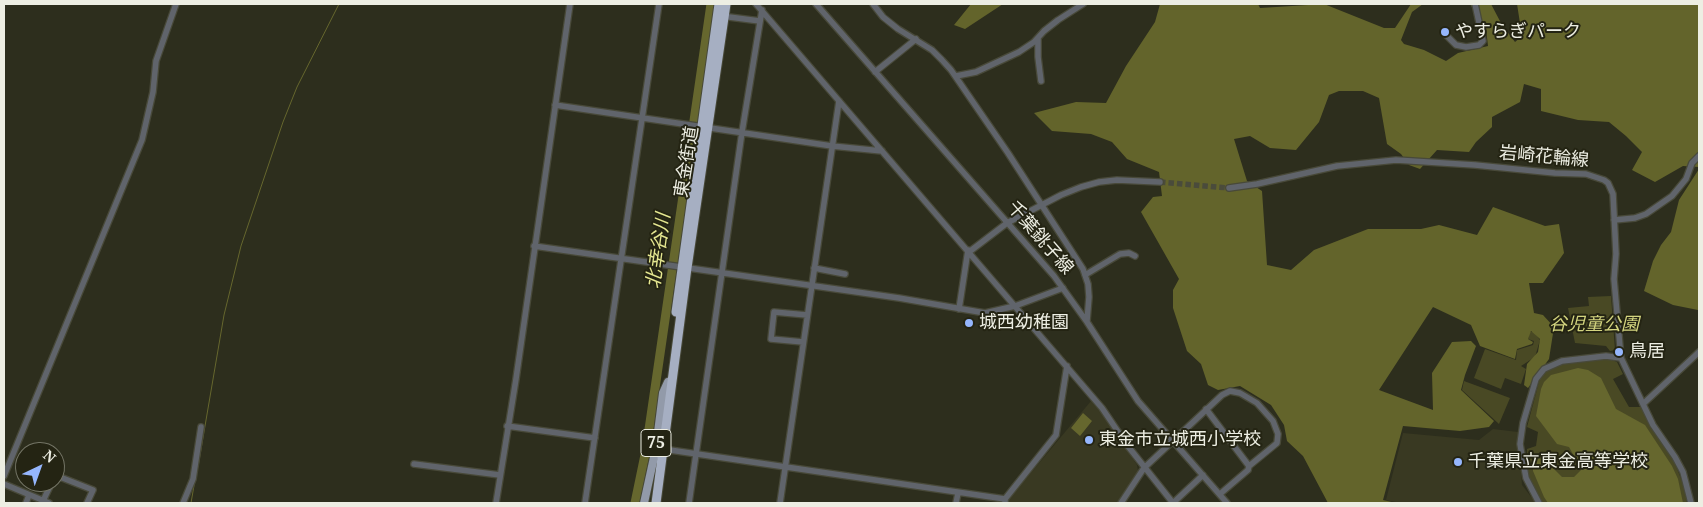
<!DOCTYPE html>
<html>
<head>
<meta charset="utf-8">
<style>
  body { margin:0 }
  #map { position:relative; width:1703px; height:507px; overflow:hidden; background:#2d2e1d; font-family:"Noto Serif",serif }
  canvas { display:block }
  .frame { position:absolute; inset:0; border:5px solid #edeee3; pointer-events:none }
  .north { position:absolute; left:15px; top:442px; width:50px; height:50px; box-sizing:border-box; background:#242413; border:1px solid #747566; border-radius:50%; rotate:42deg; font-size:14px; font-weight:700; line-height:20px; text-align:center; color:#edeee3 }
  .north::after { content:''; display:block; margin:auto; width:18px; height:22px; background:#95b6fd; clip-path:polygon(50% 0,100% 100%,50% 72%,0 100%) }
</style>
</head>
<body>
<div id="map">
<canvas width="1703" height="507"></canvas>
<div class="frame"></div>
<div class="north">N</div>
</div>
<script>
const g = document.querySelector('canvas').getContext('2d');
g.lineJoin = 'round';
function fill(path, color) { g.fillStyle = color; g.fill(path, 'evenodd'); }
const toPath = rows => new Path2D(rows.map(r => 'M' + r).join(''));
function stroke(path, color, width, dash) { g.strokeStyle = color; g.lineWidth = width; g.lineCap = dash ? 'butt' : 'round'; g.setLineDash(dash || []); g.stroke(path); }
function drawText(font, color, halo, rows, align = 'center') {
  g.font = font + ' "Noto Serif","Noto Sans JP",serif'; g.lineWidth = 4; g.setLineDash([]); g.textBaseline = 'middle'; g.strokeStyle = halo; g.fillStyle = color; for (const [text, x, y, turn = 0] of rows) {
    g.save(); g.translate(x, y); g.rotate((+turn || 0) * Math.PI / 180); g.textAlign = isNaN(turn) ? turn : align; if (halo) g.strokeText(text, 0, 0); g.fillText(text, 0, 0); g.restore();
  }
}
fill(toPath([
  [1091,401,1104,416,1137,465,1138,471,1117,503,1008,503,1009,499],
  [1493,429,1518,432,1522,485,1536,503,1400,503,1386,500,1403,433,1479,440]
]), '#393922');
fill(toPath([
  [1611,296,1615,350,1610,351,1606,346,1575,343,1568,308,1589,306,1588,297],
  [1529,332,1534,332,1540,340,1535,357,1521,366,1526,369,1521,384,1505,378,1501,389,1474,378,1485,349,1516,360,1517,350,1533,345,1534,341,1528,339],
  [1605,357,1617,362,1623,374,1613,379,1629,407,1641,407,1673,459,1684,486,1687,503,1541,503,1539,501,1528,474,1527,449,1536,446,1538,432,1527,427,1540,378,1546,370,1562,364],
  [1464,381,1510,398,1499,424,1462,390]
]), '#494924');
fill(toPath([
  [971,4,1003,4,965,29,954,25],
  [1160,4,1258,4,1260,8,1324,4,1384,28,1395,28,1411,4,1423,4,1412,12,1401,40,1404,44,1424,50,1446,61,1458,53,1488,46,1486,29,1470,4,1491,4,1501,23,1515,42,1522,36,1517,4,1699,4,1699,167,1683,166,1655,182,1632,170,1642,152,1626,136,1609,122,1578,120,1541,111,1541,89,1524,84,1520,102,1492,117,1492,127,1476,142,1469,152,1437,150,1420,169,1409,165,1401,154,1387,144,1379,98,1363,91,1339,91,1329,95,1319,122,1296,150,1270,148,1250,136,1234,139,1247,181,1262,191,1267,265,1291,270,1314,250,1368,229,1421,229,1439,225,1477,235,1493,207,1545,226,1559,224,1564,253,1543,283,1529,283,1534,313,1543,315,1554,327,1549,359,1528,388,1524,385,1527,364,1538,352,1540,339,1531,331,1528,339,1533,342,1532,344,1517,349,1515,359,1480,346,1471,325,1433,307,1379,390,1433,410,1432,373,1452,342,1471,341,1476,346,1465,375,1461,390,1494,421,1489,427,1460,431,1403,426,1383,500,1396,503,1328,503,1303,456,1287,441,1284,425,1271,405,1240,386,1218,390,1208,385,1201,364,1187,351,1173,308,1173,290,1179,279,1141,212,1153,197,1162,196,1159,172,1127,159,1112,142,1091,134,1052,131,1034,113,1076,102,1106,103,1126,66,1155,22],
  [1699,169,1699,309,1698,310,1673,305,1644,291,1653,261,1661,245,1671,232,1679,200]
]), '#63642b');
fill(toPath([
  [1578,368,1588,370,1601,378,1616,409,1645,425,1672,466,1678,479,1683,503,1548,503,1544,497,1533,471,1533,462,1537,458,1544,459,1562,477,1574,477,1581,470,1579,465,1569,447,1557,444,1536,416,1541,389,1544,382,1551,375],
  [1083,413,1092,421,1080,436,1071,428]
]), '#66672e');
stroke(toPath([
  [198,467,224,315,241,246,283,122,297,87,339,4],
  [191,503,195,480]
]), '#66672e', 1);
stroke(toPath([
  [635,503,646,450,711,4]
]), '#66672e', 9);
stroke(toPath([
  [1160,182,1229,188]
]), '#4a4b3b', 5.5, [5.5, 3]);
const minor = toPath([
  [756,4,1102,408,1127,445,1173,503],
  [816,4,1054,276,1087,322,1138,401,1227,503],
  [873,4,883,17,898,29,932,50,942,60,951,70,1008,153,1083,269,1088,284,1089,297,1087,321],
  [729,17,760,21],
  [1446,35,1456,45,1466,47,1479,45,1483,41,1475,4],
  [1038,38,1038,57,1041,81],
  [875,72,916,39],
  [956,76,976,72,1019,52,1034,42,1044,31,1058,20,1083,4],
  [555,105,832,146,882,151],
  [1229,188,1257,184,1337,166,1396,160,1475,165,1555,173,1586,174,1604,180,1608,183,1613,194,1616,254,1614,279,1621,358,1653,425,1675,457,1683,472,1691,503],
  [1614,220,1635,218,1646,214,1672,196,1686,179,1692,163,1699,156],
  [534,246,899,298,985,313,1015,306,1063,288],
  [969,252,1007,223,1061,195,1081,187,1099,182,1117,180,1160,182],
  [814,268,845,274],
  [1085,275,1120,254,1129,253,1135,256],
  [959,309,968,250],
  [803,342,771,339,774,312,807,315],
  [1643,404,1699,352],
  [1206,409,1249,466,1248,470,1220,494],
  [507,426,595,438],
  [663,449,1005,499,1005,503],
  [414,464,500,475],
  [55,475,93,490,87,503],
  [4,476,142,140,153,92,156,61,176,4],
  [4,484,49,503],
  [1005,499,1056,435,1067,366],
  [43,501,52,482],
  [26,503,29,495],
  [183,503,193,479,201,427],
  [496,503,516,379,570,4],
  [585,503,659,4],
  [689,503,742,132,762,10],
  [780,503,839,101],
  [956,503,958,493],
  [1121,503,1144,468,1222,395,1230,391,1240,393,1257,403,1273,421,1278,434,1277,443,1249,466],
  [1173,503,1203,475],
  [1539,503,1526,478,1520,444,1523,423,1536,379,1544,369,1562,361,1606,356,1621,358]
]);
const major = toPath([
  [644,503,656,448,663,393,668,382]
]);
const highway = toPath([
  [676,312,719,4],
  [656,503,687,268,726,4]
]);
stroke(minor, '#484939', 8);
stroke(major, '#484939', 10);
stroke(highway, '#484939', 11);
stroke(minor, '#60646b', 5.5);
stroke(major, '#929aa9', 8);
stroke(highway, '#a6afc2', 9);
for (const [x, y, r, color] of [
  [1445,32,5,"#95b6fd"],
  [969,323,5,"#95b6fd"],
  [1619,352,5,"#95b6fd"],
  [1089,440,5,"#95b6fd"],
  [1458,462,5,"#95b6fd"]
]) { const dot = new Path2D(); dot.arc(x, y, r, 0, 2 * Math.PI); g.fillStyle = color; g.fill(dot); stroke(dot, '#242413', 2); }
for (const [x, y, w] of [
  [656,443,30]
]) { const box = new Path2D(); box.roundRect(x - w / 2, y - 13.5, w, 27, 4); g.fillStyle = '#242413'; g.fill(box); stroke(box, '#edeee3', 1); }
drawText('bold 16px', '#edeee3', null, [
  ["75",656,443]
]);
drawText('18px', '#edeee3', '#242413', [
  ["やすらぎパーク",1455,32],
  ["城西幼稚園",979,323],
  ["鳥居",1629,352],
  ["東金市立城西小学校",1099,440],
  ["千葉県立東金高等学校",1468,462]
], 'left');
drawText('18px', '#edeee3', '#242413', [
  ["岩崎花輪線",1544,157,5],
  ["東金街道",687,162,-81],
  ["千葉銚子線",1040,238,49]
]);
drawText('italic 18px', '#d3d47f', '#242413', [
  ["谷児童公園",1594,325]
]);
drawText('italic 19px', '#e6e891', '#242413', [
  ["北幸谷川",659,251,-82]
]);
</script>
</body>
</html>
